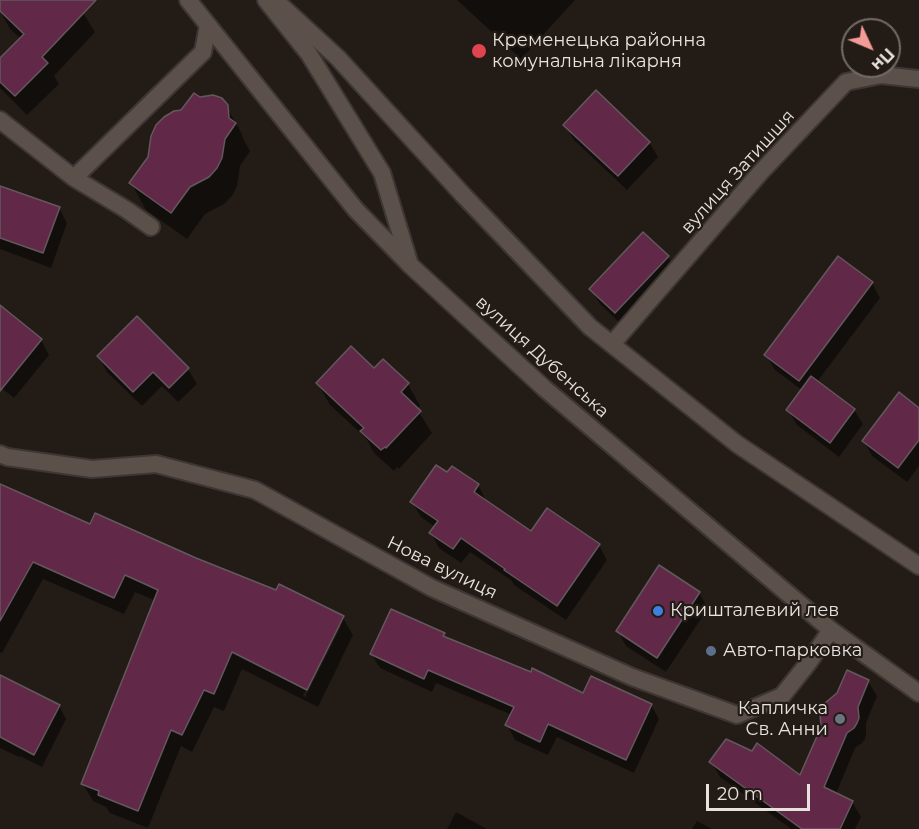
<!DOCTYPE html>
<html>
<head>
<meta charset="utf-8">
<style>
  body { margin:0 }
  #map { position:relative; width:919px; height:829px; overflow:hidden; background:#231c16; font-family:Montserrat,sans-serif }
  canvas { display:block }
  .north { position:absolute; left:841px; top:18px; width:60px; height:60px; box-sizing:border-box; background:#231c16; border:2px solid #726b66; border-radius:50%; rotate:134deg; font-size:16px; font-weight:700; line-height:24px; text-align:center; color:#e8e2de }
  .north::after { content:''; display:block; margin:auto; width:21px; height:27px; background:#f59b97; clip-path:polygon(50% 0,100% 100%,50% 72%,0 100%) }
  .scale { position:absolute; left:706px; top:784px; width:104px; height:27px; box-sizing:border-box; border:3px solid #e8e2de; border-top:0; padding-left:8px; font-size:18px; line-height:21px; white-space:nowrap; color:#e8e2de; -webkit-text-stroke:4px #231c16; paint-order:stroke }
</style>
</head>
<body>
<div id="map">
<canvas width="919" height="829"></canvas>
<div class="north">Пн</div>
<div class="scale">20 m</div>
</div>
<script>
const g = document.querySelector('canvas').getContext('2d');
g.lineJoin = 'round';
function fill(path, color) { g.fillStyle = color; g.fill(path, 'evenodd'); }
const toPath = rows => new Path2D(rows.map(r => 'M' + r).join(''));
function stroke(path, color, width, dash) { g.strokeStyle = color; g.lineWidth = width; g.lineCap = dash ? 'butt' : 'round'; g.setLineDash(dash || []); g.stroke(path); }
function drawText(font, color, halo, rows, align = 'center') {
  g.font = font + ' Montserrat,sans-serif'; g.lineWidth = 4.5; g.setLineDash([]); g.textBaseline = 'middle'; g.strokeStyle = halo; g.fillStyle = color; for (const [text, x, y, turn = 0] of rows) {
    g.save(); g.translate(x, y); g.rotate((+turn || 0) * Math.PI / 180); g.textAlign = isNaN(turn) ? turn : align; if (halo) g.strokeText(text, 0, 0); g.fillText(text, 0, 0); g.restore();
  }
}
fill(toPath([
  [0,0,73,0,83,13,95,32,54,76,59,84,27,115,0,88,0,60,21,39,10,29,0,11],
  [457,0,575,0,521,59],
  [200,99,224,102,242,134,243,138,250,151,240,166,237,186,232,196,224,204,205,214,187,239,146,210,131,183,182,111],
  [565,125,649,142,658,157,627,190,574,140],
  [0,187,59,208,67,223,51,268,0,249],
  [668,257,676,272,624,327,600,304,591,289],
  [872,283,880,298,817,382,854,410,863,424,839,457,797,425,788,410,803,391,775,370,766,355],
  [4,308,13,314,17,321,41,340,49,355,14,398,0,387,0,312],
  [99,357,188,369,197,384,178,402,162,386,142,406,107,372],
  [374,370,408,384,420,406,417,409,432,433,399,469,397,467,394,471,374,453,366,438,330,405,318,384],
  [919,410,919,466,907,482,872,456,864,441],
  [448,474,478,485,486,500,486,501,531,533,599,545,607,560,566,620,514,585,512,581,470,552,461,563,439,548,431,533,435,527,421,517,412,502],
  [0,485,91,526,195,559,343,618,353,635,318,707,242,669,224,711,214,707,192,752,181,746,148,828,110,813,106,807,93,801,82,783,156,601,135,592,124,614,43,579,2,653,0,652],
  [338,626,341,626,305,697,303,696],
  [660,567,699,593,708,608,666,672,626,646,618,631],
  [443,634,446,639,584,695,651,705,659,719,634,773,557,737,548,755,515,740,507,725,512,715,436,683,432,692,380,668,371,654],
  [868,681,877,696,866,723,866,734,865,739,862,743,855,748,836,794,852,802,861,817,855,829,791,829,720,777,711,762,801,777],
  [0,685,59,706,66,719,42,767,20,756,19,757,0,748],
  [456,812,487,829,447,829],
  [697,821,712,829,692,829]
]), '#0007');
const building = toPath([
  [0,0,96,0,42,57,48,63,15,96,0,82,0,58,24,34,0,11,0,0],
  [596,90,650,142,618,176,563,125,596,90],
  [194,93,200,97,213,95,222,98,228,105,229,118,236,123,225,139,222,158,217,168,209,177,190,187,171,213,129,183,148,157,151,136,156,125,164,117,174,111,181,110,194,93],
  [0,186,60,207,43,253,0,238,0,186],
  [643,232,669,256,615,313,589,289,643,232],
  [838,256,873,282,799,381,764,355,838,256],
  [0,305,42,339,0,391,0,305],
  [137,316,189,368,169,388,153,372,133,392,97,356,137,316],
  [351,346,374,368,383,359,409,383,401,392,421,411,386,448,385,447,381,450,360,431,364,428,316,383,351,346],
  [811,376,855,409,830,443,786,410,811,376],
  [899,392,919,408,919,440,898,468,862,441,899,392],
  [436,465,447,472,452,466,479,484,474,492,531,531,547,508,600,544,557,606,504,570,505,569,461,538,453,549,429,533,438,521,410,502,436,465],
  [0,484,90,524,95,513,196,558,276,590,279,584,344,616,307,690,232,652,214,694,204,690,182,735,171,730,138,811,98,795,99,791,81,784,158,590,125,575,114,598,33,562,0,621,0,484],
  [659,565,700,592,657,658,616,631,659,565],
  [391,609,445,633,443,636,531,672,532,668,583,693,591,676,652,704,626,760,548,724,540,742,505,725,514,707,428,670,424,679,370,654,391,609],
  [847,670,869,680,858,707,859,718,857,723,854,728,847,733,824,787,853,801,840,829,802,829,709,762,726,739,752,751,757,743,800,775,821,727,820,713,822,708,825,703,837,693,847,670],
  [0,675,60,705,34,755,0,737,0,675]
]);
fill(building, '#612947');
stroke(building, '#63585d', 1.5);
const service = toPath([
  [266,0,309,54,382,173,410,265],
  [0,120,74,178,127,210,151,227],
  [74,178,203,52,208,25]
]);
const minor = toPath([
  [275,0,338,58,465,197,590,327,737,444,919,566],
  [612,344,760,173,846,82,881,75,919,79],
  [0,454,7,457,92,469,156,464,255,490,432,588,632,677,737,715,782,696,809,662,831,630]
]);
const secondary = toPath([
  [188,0,356,210,410,265,544,388,831,630,919,693]
]);
stroke(service, '#3d3633', 20);
stroke(minor, '#3d3633', 20);
stroke(secondary, '#3d3633', 20);
stroke(service, '#5b514a', 16);
stroke(minor, '#5b514a', 16);
stroke(secondary, '#5b514a', 16);
for (const [x, y, r, color] of [
  [479,51,8,"#e0444e"],
  [658,611,6,"#3f7fe0"],
  [711,651,6,"#5c6f8a"],
  [840,719,6,"#6b7280"]
]) { const dot = new Path2D(); dot.arc(x, y, r, 0, 2 * Math.PI); g.fillStyle = color; g.fill(dot); stroke(dot, '#231c16', 2); }
drawText('18px', '#e8e2de', '#231c16', [
  ["Кременецька районна",492,41],
  ["комунальна лікарня",492,62],
  ["Кришталевий лев",670,611],
  ["Авто-парковка",723,651],
  ["Капличка",828,709,"right"],
  ["Св. Анни",828,730,"right"]
], 'left');
drawText('18px', '#e8e2de', '#231c16', [
  ["вулиця Затишшя",738,172,-48],
  ["вулиця Дубенська",542,357,42],
  ["Нова вулиця",442,568,26]
]);
</script>
</body>
</html>
